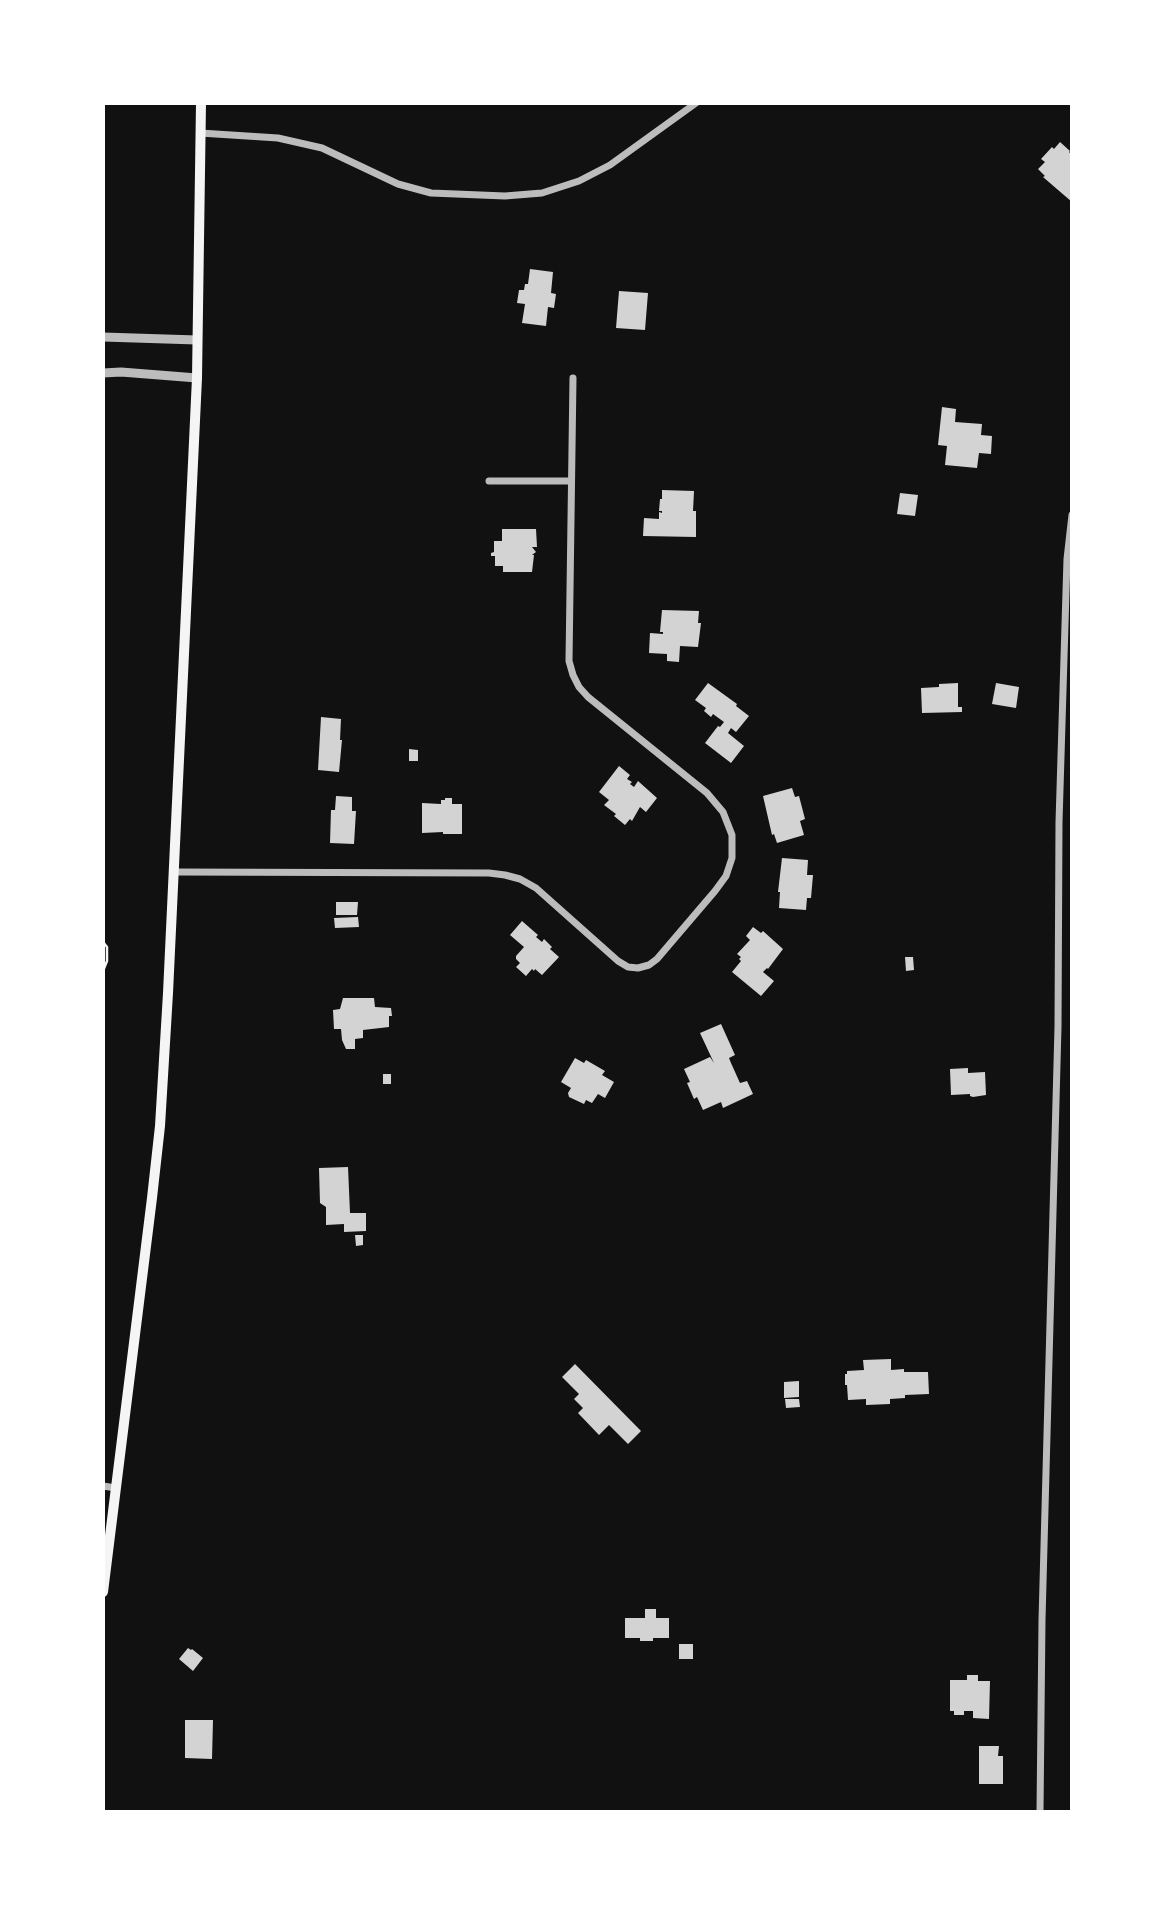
<!DOCTYPE html>
<html>
<head>
<meta charset="utf-8">
<style>
  body { margin:0 }
  #map { position:relative; width:1175px; height:1915px; overflow:hidden; background:#111; font-family:Arial,sans-serif }
  canvas { display:block }
  .frame { position:absolute; inset:0; border:105px solid #fff; pointer-events:none }
</style>
</head>
<body>
<div id="map">
<canvas width="1175" height="1915"></canvas>
<div class="frame"></div>
</div>
<script>
const g = document.querySelector('canvas').getContext('2d');
g.lineJoin = 'round';
function fill(path, color) { g.fillStyle = color; g.fill(path, 'evenodd'); }
const toPath = rows => new Path2D(rows.map(r => 'M' + r).join(''));
function stroke(path, color, width, dash) { g.strokeStyle = color; g.lineWidth = width; g.lineCap = dash ? 'butt' : 'round'; g.setLineDash(dash || []); g.stroke(path); }
fill(toPath([
  [1060,142,1070,151,1069,152,1072,155,1072,202,1043,177,1045,176,1038,169,1045,162,1041,159,1052,147,1054,149],
  [530,269,553,272,551,293,556,294,554,308,548,307,546,326,522,323,525,304,517,303,519,290,524,290,525,284,528,284],
  [619,291,648,293,645,330,616,328],
  [942,407,956,409,955,422,982,424,981,435,992,436,991,454,979,453,977,468,945,465,947,446,938,445],
  [662,490,694,491,693,511,696,511,696,537,643,536,644,518,659,519,659,512,662,513,662,511,659,511,660,499,662,499],
  [900,493,918,495,915,516,897,514],
  [502,529,536,529,537,547,532,547,536,552,532,555,534,555,532,572,503,572,503,566,495,566,495,556,491,556,491,553,494,552,494,541,502,541],
  [662,610,699,611,698,623,701,623,698,647,680,646,679,662,667,661,667,654,649,653,650,633,663,634,663,632,660,632],
  [708,683,737,704,736,706,749,716,736,732,731,728,728,733,744,746,731,763,705,743,718,726,720,727,724,722,713,714,711,717,704,711,706,708,695,700],
  [958,683,958,707,962,707,962,712,922,713,921,688,939,687,939,684],
  [996,683,1019,687,1016,708,992,704],
  [321,717,341,719,340,740,342,740,339,772,318,770],
  [409,749,418,750,418,761,409,761],
  [619,766,630,775,627,779,632,782,630,784,634,787,638,781,657,798,646,812,640,807,632,821,630,819,625,825,614,816,616,814,604,805,609,800,599,792],
  [792,788,795,797,799,796,805,819,800,821,804,835,777,843,774,834,772,835,763,796],
  [336,796,352,797,352,811,356,811,354,844,330,843,331,810,335,810],
  [445,798,452,798,452,804,462,804,462,834,443,834,443,832,422,833,422,803,441,804,441,800,445,800],
  [782,858,808,860,807,875,813,875,811,898,807,898,806,910,779,908,780,892,778,892],
  [336,902,358,902,357,915,336,915],
  [358,917,359,927,335,928,334,918],
  [522,921,538,935,536,937,542,942,544,939,552,947,550,949,559,957,542,975,535,969,534,971,532,969,526,976,516,967,520,963,516,959,516,956,524,947,510,935],
  [753,927,761,933,763,931,783,949,768,969,767,968,763,972,774,981,761,996,732,972,741,961,739,959,741,957,737,954,750,940,746,936],
  [905,957,913,957,914,970,906,971],
  [343,998,374,998,375,1007,391,1008,392,1016,389,1016,389,1027,363,1030,363,1038,355,1039,355,1049,346,1049,342,1040,341,1029,334,1029,333,1010,340,1009],
  [721,1024,735,1055,729,1058,731,1063,740,1083,747,1081,753,1094,723,1108,721,1102,703,1110,697,1097,694,1099,687,1083,690,1082,684,1069,710,1057,714,1063,700,1033],
  [575,1058,584,1063,586,1060,605,1071,602,1075,614,1082,605,1098,598,1094,592,1103,586,1100,584,1104,569,1097,568,1093,571,1088,561,1082],
  [968,1068,968,1073,985,1072,986,1095,973,1097,970,1096,970,1094,951,1095,950,1069],
  [383,1074,391,1074,391,1084,383,1084],
  [348,1167,350,1213,366,1213,366,1231,344,1232,344,1224,326,1225,326,1207,320,1203,319,1168],
  [355,1235,363,1235,363,1245,356,1246],
  [891,1359,891,1370,904,1369,904,1372,928,1372,929,1394,905,1395,905,1398,890,1399,890,1404,866,1405,866,1399,848,1400,847,1385,845,1385,845,1374,847,1374,847,1371,864,1370,863,1360],
  [575,1364,641,1431,628,1444,609,1425,599,1435,578,1413,583,1408,574,1399,579,1394,562,1377],
  [799,1381,799,1397,784,1398,784,1382],
  [785,1399,799,1399,800,1407,786,1408],
  [645,1609,656,1609,656,1618,669,1618,669,1638,653,1638,653,1641,640,1641,640,1638,625,1638,625,1618,645,1618],
  [679,1644,693,1644,693,1659,679,1659],
  [188,1648,191,1650,192,1649,203,1658,193,1671,179,1659],
  [967,1675,978,1675,978,1681,990,1681,989,1719,973,1718,973,1711,964,1711,964,1715,954,1715,954,1711,950,1711,950,1680,967,1680],
  [185,1720,213,1720,212,1759,185,1758],
  [979,1746,999,1746,998,1756,1003,1756,1003,1784,979,1784]
]), '#d3d3d3');
stroke(toPath([
  [103,942,107,947,107,961,103,971]
]), '#f5f5f5', 2.5);
stroke(toPath([
  [200,133,278,138,322,148,398,184,431,193,505,196,542,193,579,181,610,165,696,103],
  [489,481,571,481],
  [174,872,489,873,505,875,520,879,536,888,618,961,628,967,638,968,649,965,657,959,715,891,726,876,732,858,732,835,723,812,707,793,588,697,579,687,573,675,569,661,573,378],
  [103,1486,116,1488],
  [1040,1812,1042,1620,1058,1027,1059,822,1067,559,1072,515]
]), '#bcbcbc', 7);
stroke(toPath([
  [103,337,197,340],
  [103,373,121,372,197,378]
]), '#bcbcbc', 9);
stroke(toPath([
  [103,1592,152,1198,160,1126,168,993,197,378,201,103]
]), '#f5f5f5', 10);
</script>
</body>
</html>
